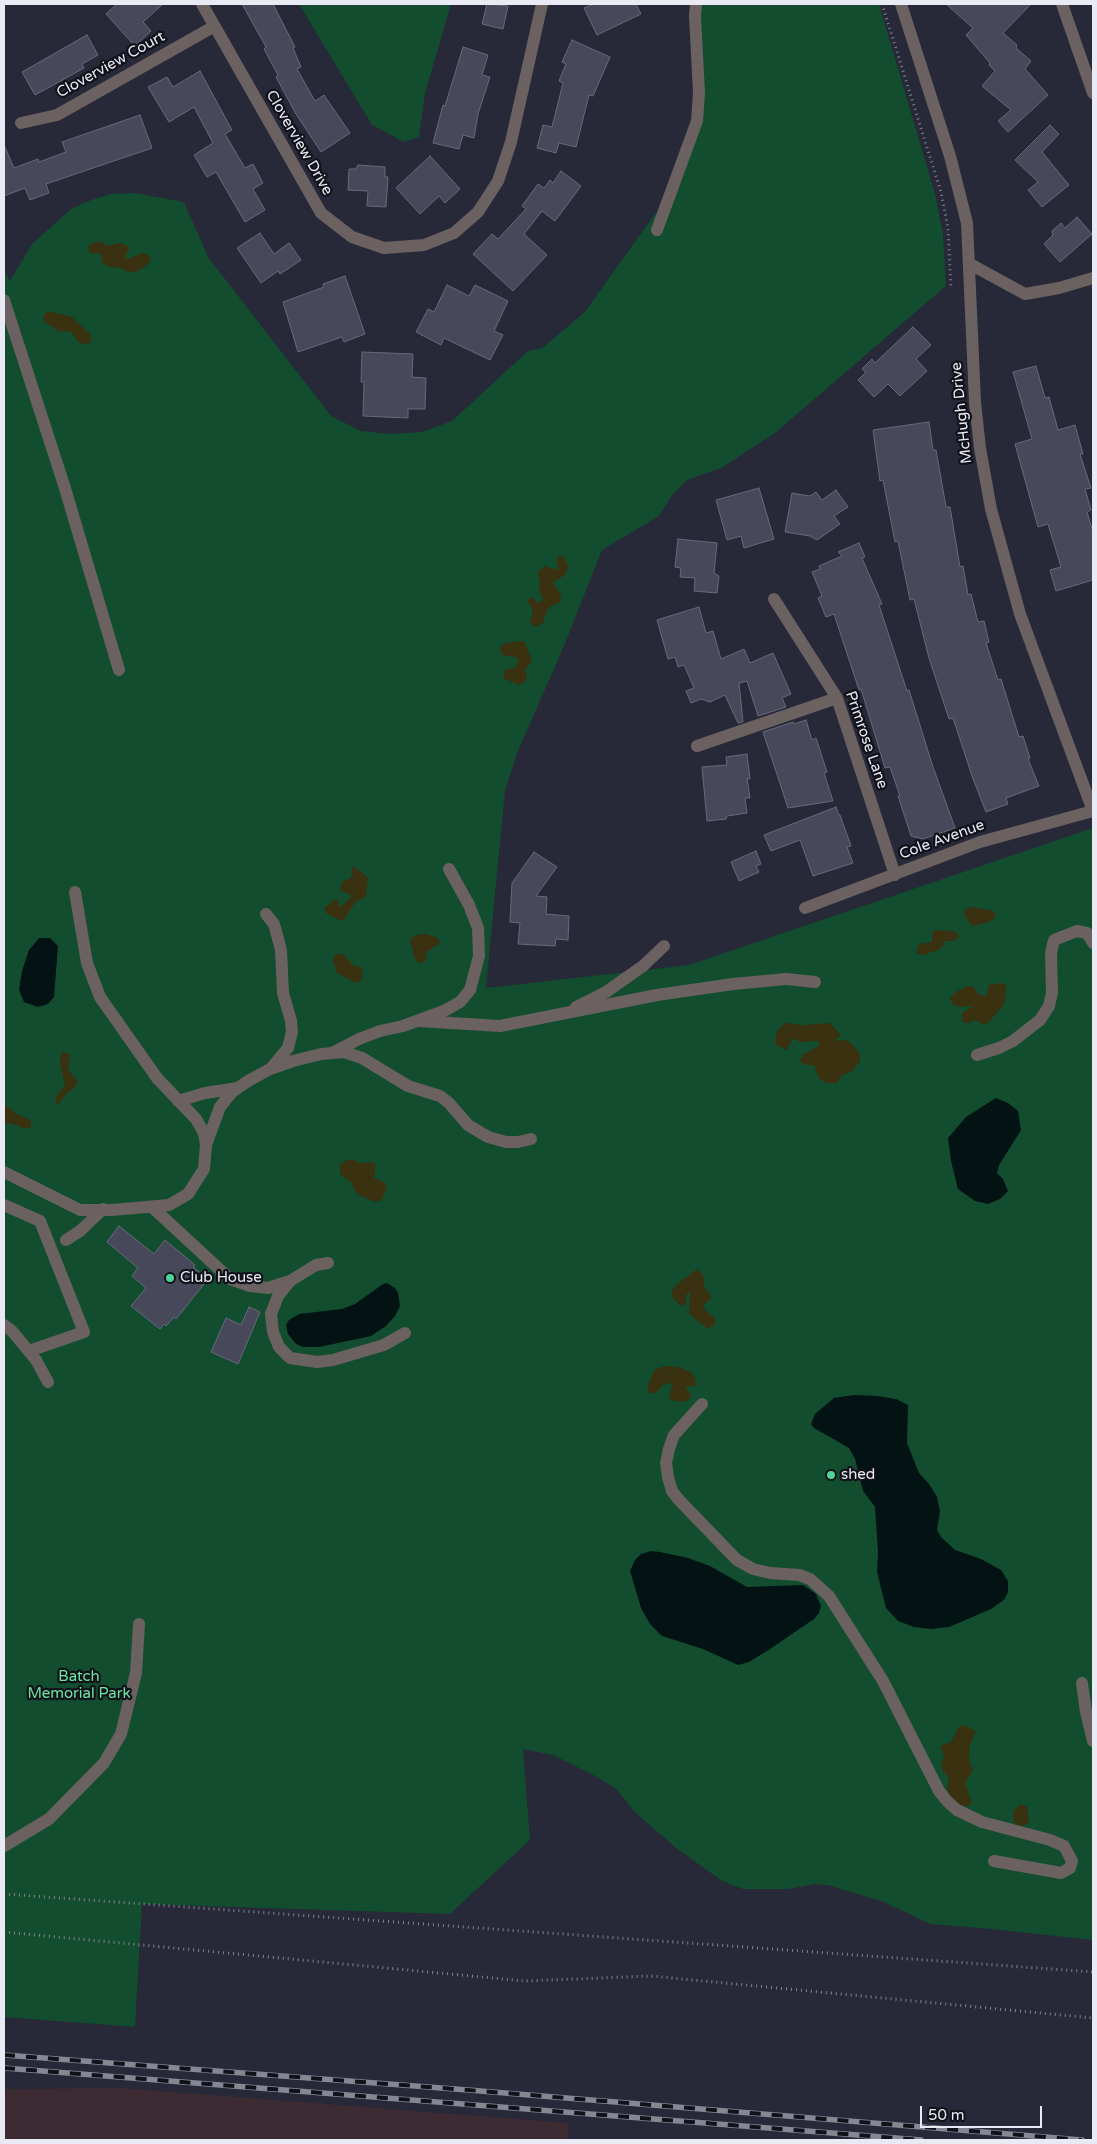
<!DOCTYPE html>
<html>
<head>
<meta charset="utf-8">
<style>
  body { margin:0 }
  #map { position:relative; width:1097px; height:2144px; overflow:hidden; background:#272838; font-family:"Varela Round",sans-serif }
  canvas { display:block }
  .frame { position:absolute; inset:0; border:5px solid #eaeaf5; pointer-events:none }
  .scale { position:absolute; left:920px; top:2106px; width:122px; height:22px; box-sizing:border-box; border:2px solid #eaeaf5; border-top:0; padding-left:6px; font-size:15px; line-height:18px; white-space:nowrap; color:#eaeaf5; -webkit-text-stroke:4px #111119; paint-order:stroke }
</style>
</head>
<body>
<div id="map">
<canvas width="1097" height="2144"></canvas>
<div class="frame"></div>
<div class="scale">50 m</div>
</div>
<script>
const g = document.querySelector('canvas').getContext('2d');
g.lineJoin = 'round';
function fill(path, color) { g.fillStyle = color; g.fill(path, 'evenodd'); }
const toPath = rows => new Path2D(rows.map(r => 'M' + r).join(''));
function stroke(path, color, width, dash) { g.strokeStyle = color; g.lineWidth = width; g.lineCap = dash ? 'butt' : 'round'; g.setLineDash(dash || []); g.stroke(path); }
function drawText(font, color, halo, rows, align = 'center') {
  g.font = font + ' "Varela Round",sans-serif'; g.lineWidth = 4.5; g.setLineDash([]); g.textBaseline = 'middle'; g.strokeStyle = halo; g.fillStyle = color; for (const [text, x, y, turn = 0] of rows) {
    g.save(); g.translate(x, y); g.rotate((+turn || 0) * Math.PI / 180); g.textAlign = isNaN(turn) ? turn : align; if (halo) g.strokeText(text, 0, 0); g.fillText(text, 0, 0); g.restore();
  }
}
fill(toPath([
  [121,2088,569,2123,567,2140,4,2140,4,2089]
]), '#3d2b34');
fill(toPath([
  [299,4,451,4,425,93,419,137,404,142,372,125],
  [695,4,879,4,935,194,943,234,946,286,775,433,721,468,687,480,672,495,659,516,602,550,564,646,517,753,505,791,486,988,689,965,1093,828,1093,1940,982,1928,930,1924,884,1902,828,1885,814,1884,788,1889,743,1889,722,1881,676,1848,636,1813,615,1788,595,1776,553,1755,523,1749,530,1840,450,1914,142,1904,135,2027,4,2017,4,271,10,281,32,244,71,209,91,200,111,194,134,193,184,202,208,257,331,416,361,431,390,434,422,432,452,421,528,351,542,348,584,313,664,201,698,108]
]), '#124d2f');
fill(toPath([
  [100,241,107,246,119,243,128,246,129,249,125,257,127,259,143,253,150,256,151,261,140,270,131,273,118,267,113,268,103,264,100,253,90,253,88,248,90,244],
  [48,311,72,317,91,335,91,342,86,344,79,343,72,333,68,331,60,332,44,322,43,316],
  [558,556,562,556,565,558,568,567,566,574,553,583,561,595,560,602,548,608,543,623,534,627,530,622,533,611,527,600,532,597,538,603,543,600,539,587,540,581,537,573,544,566,554,569,558,569,557,560],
  [520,641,525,642,532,661,525,670,527,675,525,682,519,685,503,678,505,670,516,667,518,660,515,657,505,656,501,653,500,647,506,643],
  [352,867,356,868,368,878,366,895,364,898,356,901,344,920,339,920,326,913,324,908,335,899,338,899,339,906,342,906,351,897,351,895,341,891,340,888,343,881,351,878],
  [971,907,990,910,996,914,993,920,989,922,972,926,964,915,965,909],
  [935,930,953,931,958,933,959,937,953,941,944,941,943,946,939,950,922,955,916,953,919,944,932,942,932,934],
  [426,934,438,938,440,943,427,952,425,962,419,963,415,959,410,941,415,935],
  [337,954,343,954,354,966,361,967,363,974,361,981,356,983,337,973,333,960,334,956],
  [1000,983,1005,984,1006,987,1005,999,1003,1006,989,1022,983,1025,975,1020,970,1023,962,1022,962,1013,973,1006,960,1007,953,1005,950,999,953,994,965,987,973,986,978,994,984,996,987,994,989,985],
  [785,1023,802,1025,830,1023,841,1035,836,1039,836,1041,846,1040,852,1044,860,1054,860,1061,852,1071,841,1076,837,1083,826,1083,819,1078,814,1065,805,1065,800,1061,802,1055,819,1046,818,1041,800,1042,793,1038,787,1050,776,1045,775,1040,777,1031],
  [63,1052,70,1054,68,1070,78,1081,75,1087,67,1093,57,1106,55,1098,65,1085,60,1063,60,1057],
  [4,1104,17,1114,31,1120,31,1127,27,1129,9,1123,4,1124],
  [347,1160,355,1160,358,1163,371,1162,376,1164,374,1178,384,1182,387,1187,382,1200,374,1202,361,1196,355,1191,351,1182,342,1176,340,1172,340,1165],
  [697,1269,703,1275,704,1286,712,1298,703,1305,705,1310,715,1318,715,1324,708,1329,689,1314,690,1292,688,1292,686,1296,686,1304,682,1306,674,1300,671,1293,676,1285],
  [665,1366,679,1367,691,1372,695,1378,696,1386,687,1386,686,1388,690,1393,691,1398,684,1402,671,1400,669,1395,673,1384,670,1383,663,1385,656,1393,649,1393,647,1388,654,1370],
  [965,1725,976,1732,969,1746,970,1750,969,1759,973,1771,966,1780,966,1785,971,1801,971,1805,967,1806,960,1805,950,1795,947,1789,949,1777,943,1771,941,1765,944,1756,940,1746,951,1742,958,1728],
  [1021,1804,1027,1807,1029,1820,1027,1824,1021,1826,1015,1824,1013,1817,1015,1809]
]), '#393110');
fill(toPath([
  [39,938,50,938,58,946,54,997,48,1004,38,1007,24,1002,19,990,22,971,29,950],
  [996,1098,1008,1103,1018,1111,1021,1130,999,1165,997,1173,1003,1179,1008,1191,1000,1199,988,1204,975,1201,958,1189,951,1161,948,1138,966,1117],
  [387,1283,395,1288,398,1293,400,1306,395,1316,386,1326,371,1336,319,1347,303,1347,296,1344,288,1334,286,1325,289,1320,299,1314,342,1309,355,1304,383,1284],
  [854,1395,878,1396,896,1399,908,1405,907,1443,919,1473,929,1484,937,1497,940,1511,937,1530,941,1537,955,1550,981,1559,1001,1570,1008,1581,1008,1592,1004,1600,991,1609,949,1627,931,1629,914,1627,898,1621,886,1608,877,1572,878,1552,875,1507,863,1491,855,1459,849,1448,814,1428,811,1424,815,1414,834,1398],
  [651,1551,660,1552,688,1558,710,1566,747,1587,803,1585,816,1594,821,1606,819,1613,814,1619,770,1649,749,1662,738,1665,703,1649,662,1636,650,1624,641,1608,630,1571,635,1560,641,1554]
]), '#031313');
const building = toPath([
  [117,4,163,4,143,22,151,31,135,46,106,14,117,4],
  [242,4,273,4,295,47,293,48,301,67,297,69,315,101,324,95,350,133,321,152,296,114,276,77,278,75,264,49,266,47,242,4],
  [487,4,508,6,503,29,482,24,487,4],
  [594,4,636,4,641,14,597,35,584,8,594,4],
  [946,4,1031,4,1003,33,1017,45,1016,48,1031,61,1025,69,1048,95,1008,132,998,121,1011,110,982,86,995,71,989,65,990,63,966,35,973,28,946,4],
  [87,35,98,55,82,64,84,68,35,95,22,72,87,35],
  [572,40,610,57,593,96,589,95,576,147,559,143,556,153,537,148,543,125,552,127,563,83,559,81,566,64,562,62,572,40],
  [463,47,488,55,482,75,490,77,478,114,474,138,463,135,459,149,433,143,443,105,445,106,463,47],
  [200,71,232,130,225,134,245,168,253,164,263,183,253,189,265,210,245,222,216,172,207,177,194,155,213,143,194,107,169,122,148,87,167,77,173,87,200,71],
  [140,115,152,148,46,184,49,193,30,200,25,188,4,196,4,145,14,168,38,159,39,162,66,152,62,142,140,115],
  [1050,125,1059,134,1042,152,1069,185,1042,207,1028,190,1038,182,1015,160,1050,125],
  [430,156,460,189,445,203,439,196,420,214,396,188,430,156],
  [358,165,385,167,385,177,388,177,386,207,367,206,368,191,348,190,349,169,356,169,358,165],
  [561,171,581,186,555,221,542,211,524,234,547,255,513,291,473,254,492,234,498,239,526,209,522,206,538,184,544,188,550,180,553,183,561,171],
  [1077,217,1092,234,1060,262,1044,244,1053,235,1052,231,1061,223,1065,228,1077,217],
  [260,233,274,254,289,243,301,260,280,274,278,271,261,283,237,248,260,233],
  [345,276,365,334,344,342,342,337,298,352,283,302,324,287,323,284,345,276],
  [447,285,469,296,475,285,508,301,494,331,503,335,490,360,444,338,441,345,416,332,428,309,434,312,447,285],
  [913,327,931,345,916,359,927,371,900,396,888,384,874,397,858,380,866,372,862,369,872,359,875,363,913,327],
  [362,352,413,354,412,377,426,378,425,409,408,409,408,418,363,416,364,382,361,382,362,352],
  [1036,366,1045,398,1049,397,1058,430,1075,425,1083,454,1080,454,1091,488,1085,489,1091,510,1087,512,1093,532,1093,580,1056,591,1050,570,1061,567,1048,524,1038,527,1015,444,1032,439,1013,372,1036,366],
  [929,422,933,450,936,450,946,507,950,507,960,567,963,566,968,595,971,594,978,622,984,621,989,642,986,643,998,680,1001,679,1019,737,1023,736,1030,758,1028,759,1039,786,1006,798,1008,804,986,812,972,776,953,718,949,719,929,658,914,599,910,600,898,541,895,542,883,480,880,481,873,430,929,422],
  [759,488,774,539,744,548,741,536,727,540,716,500,759,488],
  [836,490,848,507,834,516,840,524,817,540,810,536,785,532,792,493,810,496,816,492,822,500,836,490],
  [678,539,717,543,714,573,719,576,717,593,694,591,695,578,680,577,681,568,675,567,678,539],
  [859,543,865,557,862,558,882,604,879,605,907,691,909,690,933,767,955,828,923,839,911,836,898,796,900,796,890,767,885,768,861,689,859,690,834,614,826,617,818,598,822,596,812,572,820,569,819,566,842,556,838,552,859,543],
  [699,607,706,633,713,631,721,659,744,649,750,663,773,653,791,694,782,698,786,707,758,716,747,681,739,683,743,722,738,723,725,695,710,702,701,699,691,703,686,691,694,688,684,665,678,667,675,657,668,659,657,620,699,607],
  [806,720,812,740,816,738,827,772,824,773,833,801,788,808,763,732,793,722,794,724,806,720],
  [747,754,750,779,747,778,750,798,745,798,747,813,727,816,726,819,707,821,702,767,727,765,726,757,747,754],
  [836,807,839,815,840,815,851,846,847,847,853,863,813,876,800,840,771,851,764,835,836,807],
  [756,851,761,864,756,866,759,872,739,881,731,862,756,851],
  [534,852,557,867,536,896,547,897,546,914,569,916,568,940,556,939,555,946,518,944,520,923,510,922,512,883,534,852],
  [119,1226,154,1254,165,1240,195,1265,193,1267,208,1279,176,1319,174,1317,166,1326,164,1324,160,1329,131,1306,146,1288,132,1276,138,1268,107,1242,119,1226],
  [249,1307,260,1312,238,1364,211,1352,226,1318,241,1325,249,1307]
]);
fill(building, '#474859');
stroke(building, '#68697c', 1);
stroke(toPath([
  [882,4,941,192,948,228,951,288],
  [4,1894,1093,1972],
  [4,1932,524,1981,651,1976,1093,2018]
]), '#828390', 3, [1, 4]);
stroke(toPath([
  [202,4,321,213,352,237,384,248,424,245,454,233,478,212,498,181,511,142,542,4],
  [901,4,950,156,967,223,975,402,980,448,991,509,1020,614,1093,811],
  [1062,4,1093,93],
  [21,123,57,115,213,27],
  [657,230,697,121,699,93,695,16,696,4],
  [970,264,1025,294,1059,288,1093,278],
  [4,300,64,485,119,670],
  [774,599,837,698,895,875],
  [697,746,837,698],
  [805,908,980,842,1093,811],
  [266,914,274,924,281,950,283,993,291,1021,292,1032,288,1048,272,1067],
  [576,1007,606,992,643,966,664,946],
  [419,1021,500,1026,657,995,733,984,786,979,815,982],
  [334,1052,359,1039,380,1031,403,1026,444,1011,460,1002,470,990,479,956,478,928,469,905,449,869],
  [977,1055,999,1048,1013,1041,1040,1020,1049,1006,1052,993,1051,953,1054,940,1077,931,1087,933,1093,943],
  [178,1101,205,1093,238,1088],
  [206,1145,220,1107,232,1092,248,1081,270,1069,293,1061,321,1054,344,1052,362,1058,408,1086,440,1096,449,1103,468,1125,488,1137,506,1142,518,1142,531,1139],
  [4,1172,80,1210,112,1210,169,1205,188,1194,204,1169,206,1145,204,1133,196,1119,157,1078,100,997,87,963,75,892],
  [4,1205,40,1221,84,1332,29,1351],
  [152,1207,230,1279,250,1286,268,1288,290,1281,316,1265,328,1263],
  [66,1240,80,1231,103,1209],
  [290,1281,278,1296,271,1314,273,1332,279,1347,290,1358,317,1362,333,1360,384,1345,405,1333],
  [4,1325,12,1331,36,1360,48,1382],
  [702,1404,674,1435,669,1449,666,1463,668,1477,672,1491,679,1500,737,1560,753,1569,770,1573,799,1575,810,1579,829,1596,883,1681,939,1791,948,1802,957,1810,982,1822,1050,1840,1064,1846,1072,1861,1070,1868,1061,1873,994,1861],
  [1082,1683,1086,1712,1093,1741],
  [4,1846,49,1819,104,1763,121,1734,136,1673,139,1624]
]), '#6b6160', 12);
const rail = toPath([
  [4,2055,468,2090,1082,2140],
  [4,2068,921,2140]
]);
stroke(rail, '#868794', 5.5);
stroke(rail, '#111119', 4, [11]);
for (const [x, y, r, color] of [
  [170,1278,5,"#50d398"],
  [831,1475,5,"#50d398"]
]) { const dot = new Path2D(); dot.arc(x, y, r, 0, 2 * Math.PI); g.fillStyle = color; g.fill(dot); stroke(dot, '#111119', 2); }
drawText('15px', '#eaeaf5', '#111119', [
  ["Cloverview Court",111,65,-29],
  ["Cloverview Drive",299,143,60],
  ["McHugh Drive",962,413,-96],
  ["Primrose Lane",866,740,71],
  ["Cole Avenue",942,840,-20]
]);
drawText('15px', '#eaeaf5', '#111119', [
  ["Club House",180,1278],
  ["shed",841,1475]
], 'left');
drawText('15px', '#6be6a1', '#111119', [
  ["Batch",79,1677],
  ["Memorial Park",79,1694]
]);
</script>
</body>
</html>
